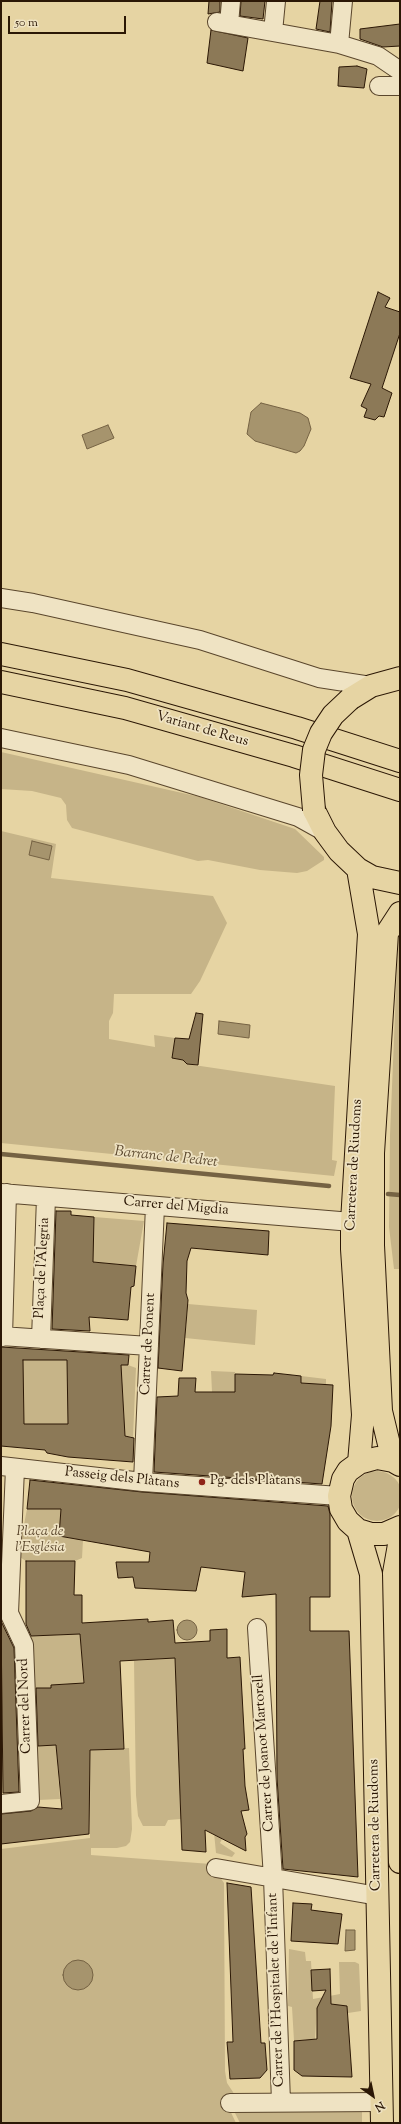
<!DOCTYPE html>
<html>
<head>
<meta charset="utf-8">
<style>
  body { margin:0 }
  #map { position:relative; width:401px; height:2124px; overflow:hidden; background:#e6d4a3; font-family:"Sorts Mill Goudy",serif }
  canvas { display:block }
  .frame { position:absolute; inset:0; border:2px solid #2b1705; pointer-events:none }
  .north { position:absolute; left:353px; top:2076px; width:40px; height:40px; -webkit-text-stroke:3px #efe3c3; paint-order:stroke; rotate:147deg; font-size:11px; font-weight:700; line-height:16px; text-align:center; color:#2b1705 }
  .north::after { content:''; display:block; margin:auto; width:14px; height:18px; background:#2b1705; clip-path:polygon(50% 0,100% 100%,50% 72%,0 100%) }
  .scale { position:absolute; left:8px; top:16px; width:118px; height:18px; box-sizing:border-box; border:2px solid #2b1705; border-top:0; padding-left:5px; font-size:12px; line-height:14px; white-space:nowrap; color:#2b1705; -webkit-text-stroke:3px #efe3c3; paint-order:stroke }
</style>
</head>
<body>
<div id="map">
<canvas width="401" height="2124"></canvas>
<div class="frame"></div>
<div class="north">N</div>
<div class="scale">50 m</div>
</div>
<script>
const g = document.querySelector('canvas').getContext('2d');
g.lineJoin = 'round';
function fill(path, color) { g.fillStyle = color; g.fill(path, 'evenodd'); }
const toPath = rows => new Path2D(rows.map(r => 'M' + r).join(''));
function stroke(path, color, width, dash) { g.strokeStyle = color; g.lineWidth = width; g.lineCap = dash ? 'butt' : 'round'; g.setLineDash(dash || []); g.stroke(path); }
function drawText(font, color, halo, rows, align = 'center') {
  g.font = font + ' "Sorts Mill Goudy",serif'; g.lineWidth = 3.5; g.setLineDash([]); g.textBaseline = 'middle'; g.strokeStyle = halo; g.fillStyle = color; for (const [text, x, y, turn = 0] of rows) {
    g.save(); g.translate(x, y); g.rotate((+turn || 0) * Math.PI / 180); g.textAlign = isNaN(turn) ? turn : align; if (halo) g.strokeText(text, 0, 0); g.fillText(text, 0, 0); g.restore();
  }
}
fill(toPath([
  [1,752,200,797,295,829,324,857,324,860,307,871,297,873,260,870,208,860,198,861,72,828,67,820,66,805,61,798,32,791,1,789],
  [1,831,56,844,51,878,213,896,227,923,200,981,191,994,114,994,113,1013,109,1021,109,1039,155,1047,154,1035,175,1038,172,1058,183,1060,187,1064,335,1086,332,1160,337,1161,334,1176,1,1143],
  [400,934,400,1269,394,1269,389,1227,390,1135,398,942],
  [94,1217,144,1221,136,1266,93,1262],
  [188,1304,257,1310,255,1345,185,1338],
  [63,1355,67,1360,68,1424,24,1428,23,1360,62,1360],
  [110,1365,128,1365,136,1368,133,1437,109,1433,124,1417,122,1386],
  [211,1371,235,1372,235,1392,212,1392],
  [301,1376,326,1379,326,1389,301,1383],
  '352 1496a25 25 0 1 1 50 0a25 25 0 1 1-50 0Z',
  [27,1509,61,1509,59,1536,83,1540,82,1558,75,1561,26,1561,18,1556],
  [80,1634,84,1687,75,1684,52,1685,51,1688,33,1688,31,1636],
  [175,1658,181,1819,168,1820,165,1826,143,1826,138,1816,136,1795,134,1661],
  [56,1745,60,1799,38,1800,34,1746],
  [129,1748,132,1829,130,1842,126,1846,117,1848,91,1848,91,1855,211,1864,224,1883,225,2071,227,2083,237,2098,225,2100,236,2123,1,2123,1,1849,90,1838,90,1750],
  [213,1822,222,1839,220,1843,235,1853,232,1857,216,1853],
  [289,1949,305,1952,306,1961,311,1961,313,1999,340,1994,339,1962,355,1962,359,1964,361,2011,348,2013,347,2006,319,2004,317,2008,315,2039,294,2041,292,2007,288,2006],
  [362,2102,362,2123,240,2123,230,2103]
]), '#c6b488');
const water = toPath([
  [261,403,300,413,308,418,311,429,304,446,300,451,296,453,255,441,247,434,251,412,261,403],
  [108,425,114,438,87,449,82,435,108,425],
  [32,841,52,846,49,860,29,855,32,841],
  [219,1021,250,1025,249,1038,218,1034,219,1021],
  '177 1630a10 10 0 1 1 20 0a10 10 0 1 1-20 0Z',
  [346,1930,355,1930,355,1950,345,1951,346,1930],
  '63 1975a15 15 0 1 1 30 0a15 15 0 1 1-30 0Z'
]);
fill(water, '#a6946d');
stroke(water, '#756243', 1);
stroke(toPath([
  [1,1154,329,1186],
  [388,1194,400,1195]
]), '#756243', 4.5);
const building = toPath([
  [209,1,220,1,220,12,208,14,209,1],
  [241,1,265,1,263,19,240,16,241,1],
  [320,1,332,1,330,32,316,29,320,1],
  [400,24,400,46,383,47,360,39,360,29,400,24],
  [211,30,248,38,243,71,207,63,211,30],
  [357,66,367,69,364,88,338,86,339,67,357,66],
  [378,292,390,298,385,307,400,312,400,333,382,388,392,393,384,417,379,416,375,420,364,417,367,409,361,406,371,384,350,378,378,292],
  [196,1013,203,1014,198,1065,187,1064,183,1060,172,1058,175,1038,189,1039,196,1013],
  [56,1211,71,1211,71,1215,94,1217,93,1262,136,1266,134,1286,131,1287,128,1320,89,1317,90,1331,52,1329,56,1211],
  [167,1223,269,1231,268,1255,191,1248,187,1261,186,1293,188,1300,182,1371,158,1368,163,1264,167,1223],
  [1,1347,129,1355,128,1365,121,1365,125,1436,134,1438,133,1462,68,1457,47,1453,45,1450,1,1446,1,1347],
  [23,1360,67,1360,68,1424,24,1424,23,1360],
  [274,1373,301,1376,301,1383,333,1385,331,1426,322,1484,154,1472,157,1397,178,1396,179,1378,196,1378,195,1392,235,1392,235,1374,273,1375,274,1373],
  [30,1480,142,1492,328,1506,330,1514,330,1597,310,1597,310,1631,349,1631,358,1877,283,1869,277,1778,276,1594,242,1597,245,1572,201,1567,196,1591,135,1588,133,1577,118,1578,116,1562,149,1562,150,1552,59,1536,61,1509,27,1509,30,1480],
  [26,1561,75,1561,74,1595,82,1595,82,1623,148,1619,148,1622,173,1620,175,1643,210,1641,210,1630,227,1629,227,1658,240,1657,245,1749,243,1749,245,1786,249,1810,241,1811,247,1834,245,1837,246,1851,205,1830,206,1852,182,1850,175,1658,120,1661,124,1749,90,1750,89,1834,1,1844,1,1814,31,1811,38,1807,62,1809,56,1745,38,1746,36,1688,51,1688,51,1685,84,1683,80,1634,31,1636,26,1624,26,1561],
  [1,1621,14,1648,19,1792,3,1793,1,1621],
  [227,1883,251,1887,261,2043,265,2043,267,2070,260,2078,230,2079,227,2042,233,2042,227,1883],
  [293,1903,312,1904,311,1910,342,1914,338,1944,291,1941,293,1903],
  [330,1969,331,2004,347,2006,352,2077,302,2076,294,2070,294,2041,317,2039,317,2008,326,1990,312,1991,311,1970,330,1969]
]);
fill(building, '#8c7957');
stroke(building, '#2b1705', 1);
const minor = toPath([
  [217,22,339,44,378,56,400,71],
  [229,24,231,1],
  [273,32,276,1],
  [339,44,343,1],
  [379,86,400,86],
  [1,598,33,603,200,640,319,678,371,686],
  [1,738,129,765,298,817,325,832],
  [1,1193,352,1222],
  [1,1336,149,1346],
  [3,1337,7,1193],
  [41,1339,46,1197],
  [1,1466,143,1482,339,1496],
  [143,1482,155,1206],
  [257,1628,273,1878,281,2102],
  [1,1804,30,1801,24,1645,9,1613,15,1468],
  [216,1868,378,1896],
  [230,2103,381,2102]
]);
const major = toPath([
  [350,699,371,686,400,678],
  [314,810,325,832,339,851,358,869,372,877,400,883],
  [358,869,369,934,352,1222,352,1249,363,1415,359,1463],
  [393,1461,381,1411,373,1245,373,1153,387,933,400,913],
  [400,1465,393,1461,377,1458,359,1463,348,1471,343,1479,339,1496,341,1509,348,1521,358,1530,371,1534,384,1534,400,1527],
  [358,1530,371,1574,382,2123],
  [400,1539,394,1573,400,1862]
]);
const highway = toPath([
  [1,654,127,680,297,728,400,761],
  [1,682,125,708,294,756,400,790]
]);
stroke(minor, '#5a462c', 20);
stroke(major, '#2b1705', 24);
stroke(highway, '#2b1705', 24);
stroke(minor, '#efe3c3', 18);
stroke(major, '#e6d4a3', 22);
stroke(highway, '#e6d4a3', 22);
const majorBridge = toPath([
  [314,810,311,775,314,750,321,733,333,715,350,699]
]);
stroke(majorBridge, '#2b1705', 24, []);
stroke(majorBridge, '#e6d4a3', 22);
for (const [x, y, r, color] of [
  [202,1482,4,"#8f2418"]
]) { const dot = new Path2D(); dot.arc(x, y, r, 0, 2 * Math.PI); g.fillStyle = color; g.fill(dot); stroke(dot, '#efe3c3', 1.5); }
drawText('14px', '#2b1705', '#efe3c3', [
  ["Variant de Reus",202,730,16],
  ["Carretera de Riudoms",355,1165,-87],
  ["Carrer del Migdia",176,1207,5],
  ["Plaça de l'Alegria",43,1268,-87],
  ["Carrer de Ponent",149,1344,-87],
  ["Passeig dels Plàtans",122,1479,6],
  ["Carrer del Nord",26,1706,-92],
  ["Carrer de Joanot Martorell",265,1753,-94],
  ["Carretera de Riudoms",376,1825,-91],
  ["Carrer de l'Hospitalet de l'Infant",277,1990,-92]
]);
drawText('14px', '#2b1705', '#efe3c3', [
  ["Pg. dels Plàtans",210,1482]
], 'left');
drawText('italic 14px', '#5a462c', '#efe3c3', [
  ["Plaça de",40,1533],
  ["l'Església",40,1549]
]);
drawText('italic 15px', '#5c492f', '#efe3c3', [
  ["Barranc de Pedret",166,1158,6]
]);
</script>
</body>
</html>
